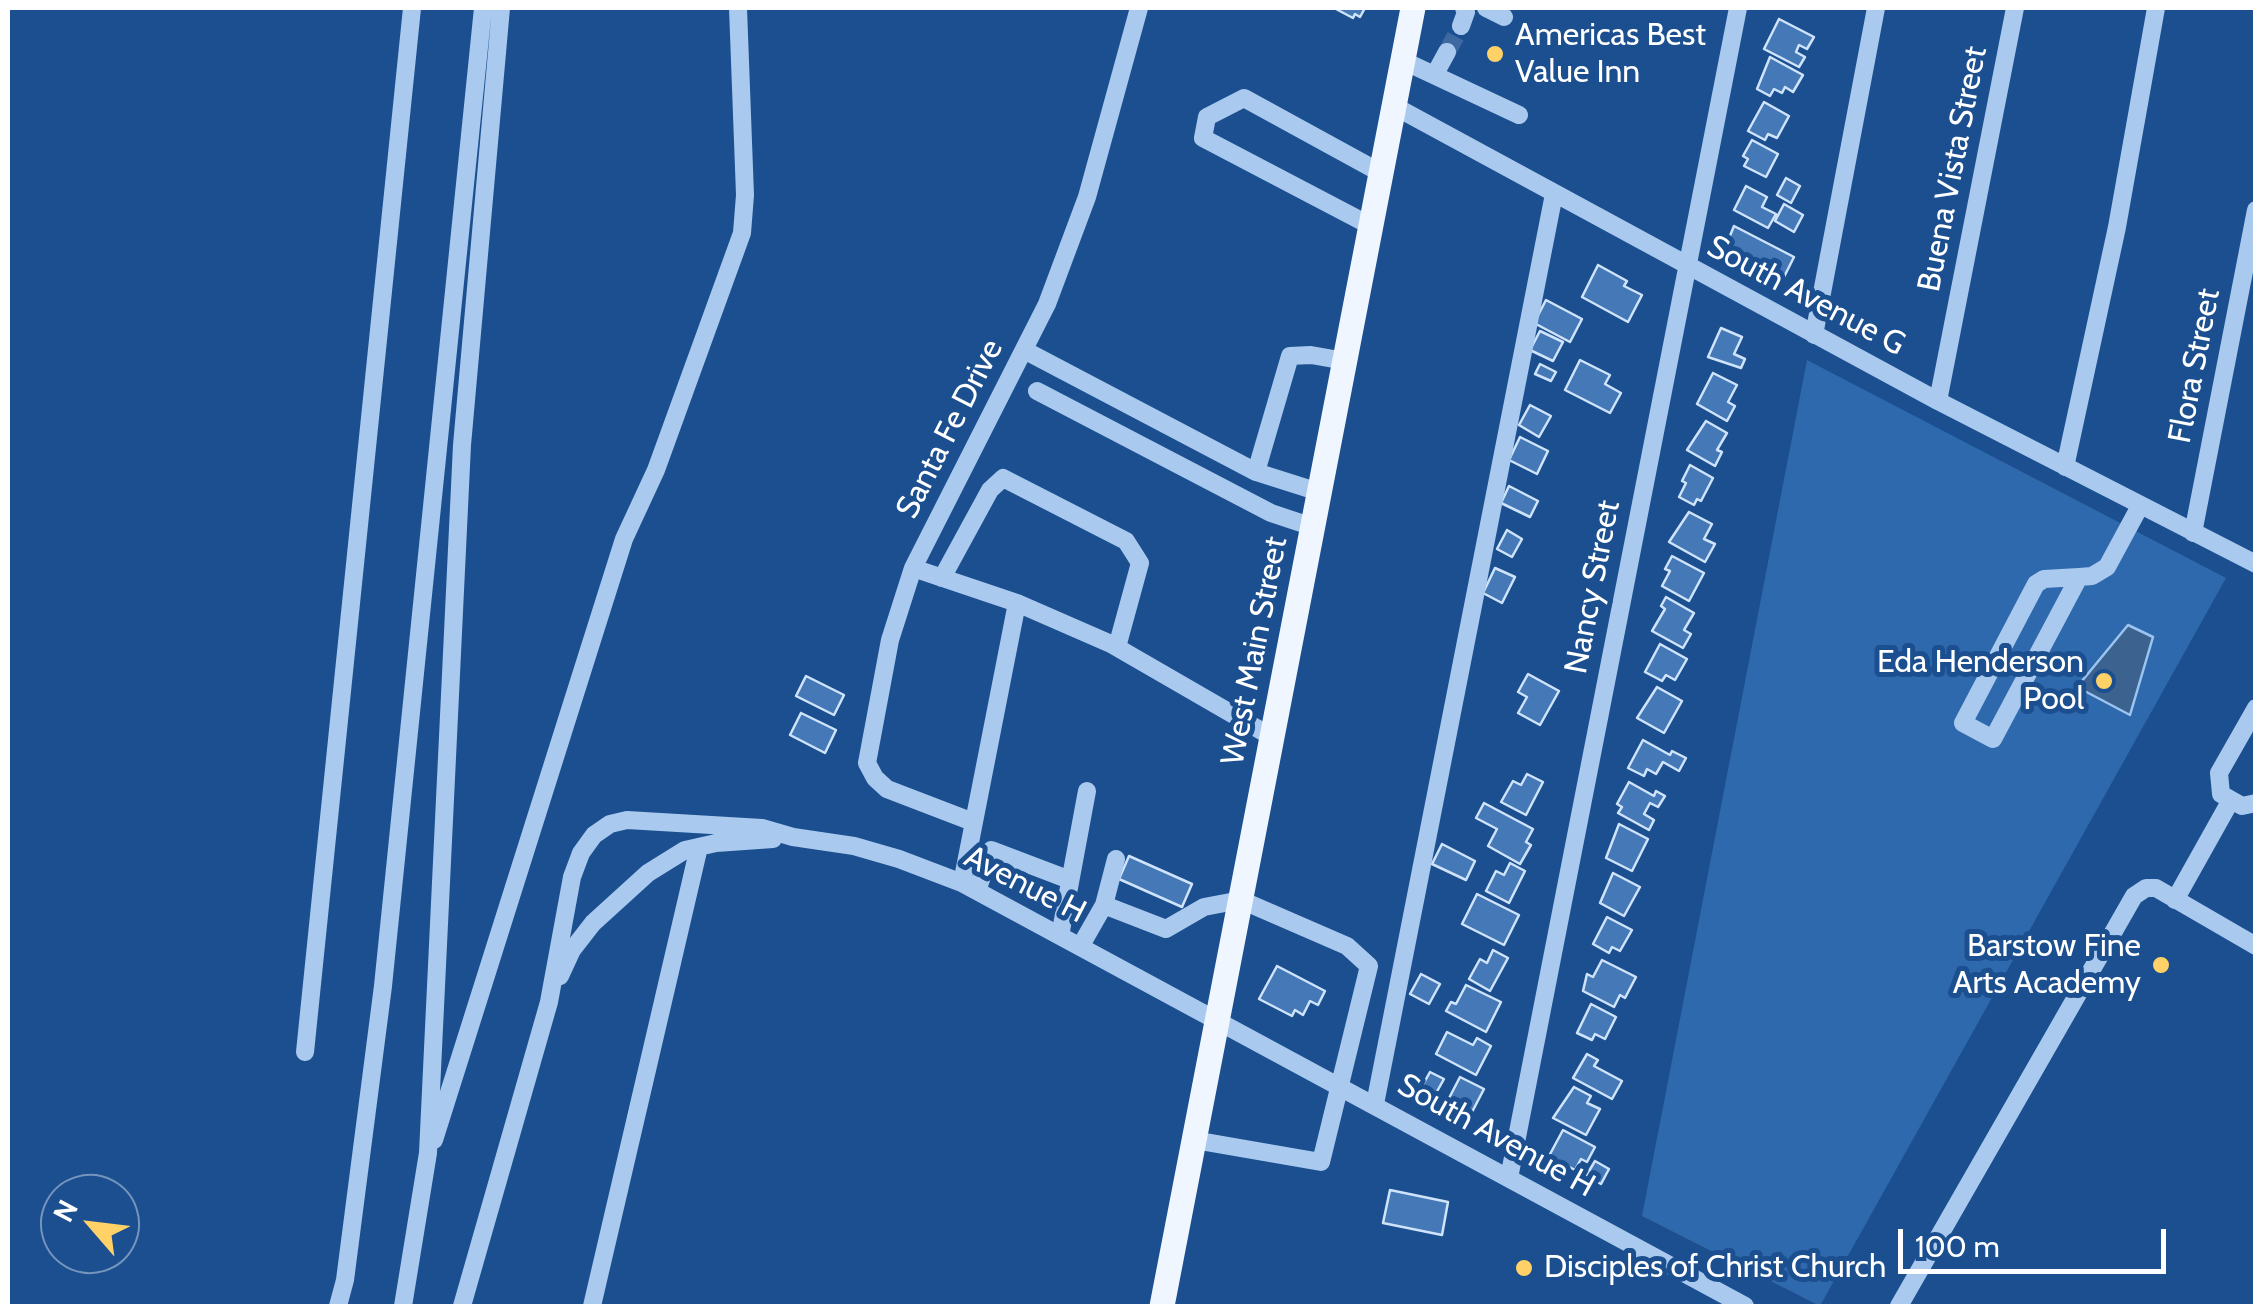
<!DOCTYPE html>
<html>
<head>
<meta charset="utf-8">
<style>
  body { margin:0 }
  #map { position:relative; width:2263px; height:1314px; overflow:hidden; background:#1b4f8f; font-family:Cabin,sans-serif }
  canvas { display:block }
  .frame { position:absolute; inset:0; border:10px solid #fff; pointer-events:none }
  .north { position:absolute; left:40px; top:1174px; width:100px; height:100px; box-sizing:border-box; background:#1b4f8f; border:2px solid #7695bc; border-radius:50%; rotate:298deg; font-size:28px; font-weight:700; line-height:40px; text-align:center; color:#fff }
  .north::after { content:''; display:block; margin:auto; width:35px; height:45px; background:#ffd166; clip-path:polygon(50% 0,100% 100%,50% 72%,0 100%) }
  .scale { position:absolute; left:1898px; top:1229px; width:268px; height:45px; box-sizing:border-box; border:5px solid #fff; border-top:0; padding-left:12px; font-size:30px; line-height:35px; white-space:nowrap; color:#fff; -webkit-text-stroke:8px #1b4f8f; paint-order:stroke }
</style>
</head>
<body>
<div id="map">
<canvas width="2263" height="1314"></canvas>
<div class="frame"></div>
<div class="north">N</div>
<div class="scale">100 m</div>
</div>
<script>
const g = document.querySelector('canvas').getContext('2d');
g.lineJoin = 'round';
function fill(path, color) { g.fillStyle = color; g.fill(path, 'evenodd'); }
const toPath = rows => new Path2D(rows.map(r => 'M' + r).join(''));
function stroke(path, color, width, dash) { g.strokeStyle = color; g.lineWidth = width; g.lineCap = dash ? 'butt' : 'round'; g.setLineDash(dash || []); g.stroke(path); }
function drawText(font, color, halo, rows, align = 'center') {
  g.font = font + ' Cabin,sans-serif'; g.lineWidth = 10; g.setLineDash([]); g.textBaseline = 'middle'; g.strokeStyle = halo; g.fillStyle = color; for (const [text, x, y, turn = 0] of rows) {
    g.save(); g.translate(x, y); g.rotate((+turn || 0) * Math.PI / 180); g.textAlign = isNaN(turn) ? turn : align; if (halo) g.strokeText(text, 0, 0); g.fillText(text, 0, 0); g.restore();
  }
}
fill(toPath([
  [1807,360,2226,578,1820,1306,1642,1216]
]), '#2e69ad');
const water = toPath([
  [2128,625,2153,637,2130,715,2077,687,2128,625]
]);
fill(water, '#3c6290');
stroke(water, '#9cc4f0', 2.5);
const building = toPath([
  [1334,8,1365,8,1360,17,1355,14,1353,18,1334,8],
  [1779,19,1814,37,1807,49,1799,45,1796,52,1805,57,1799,67,1764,49,1779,19],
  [1770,57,1803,75,1793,92,1785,87,1782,93,1774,89,1770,96,1757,89,1770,57],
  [1764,102,1789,116,1777,138,1768,134,1765,140,1748,131,1764,102],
  [1752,140,1778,154,1766,177,1744,166,1748,159,1743,156,1752,140],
  [1786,178,1800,186,1791,203,1777,195,1786,178],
  [1746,186,1767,197,1762,207,1776,214,1768,228,1734,210,1746,186],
  [1784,204,1803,215,1794,232,1775,221,1784,204],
  [1734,226,1794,257,1784,277,1759,263,1757,266,1748,262,1747,265,1723,253,1734,226],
  [1598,265,1627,281,1624,286,1642,295,1628,322,1582,297,1598,265],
  [1546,300,1582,319,1570,342,1534,323,1546,300],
  [1721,328,1742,337,1734,354,1745,359,1741,368,1708,357,1721,328],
  [1540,331,1563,342,1553,361,1530,350,1540,331],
  [1580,360,1610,375,1605,384,1621,393,1610,413,1565,390,1580,360],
  [1540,364,1556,372,1551,381,1535,374,1540,364],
  [1713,373,1737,385,1728,402,1735,406,1727,421,1697,404,1713,373],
  [1530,405,1551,416,1539,437,1519,425,1530,405],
  [1706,421,1727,433,1717,450,1722,452,1715,466,1687,450,1706,421],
  [1520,437,1548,451,1537,474,1509,460,1520,437],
  [1690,465,1713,478,1701,501,1697,499,1694,505,1679,497,1686,483,1682,481,1690,465],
  [1509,486,1538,501,1530,517,1501,503,1509,486],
  [1689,512,1712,524,1704,539,1715,544,1705,562,1669,542,1689,512],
  [1507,530,1522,539,1512,557,1497,549,1507,530],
  [1672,556,1704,573,1689,601,1662,586,1670,571,1665,569,1672,556],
  [1495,568,1515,577,1502,603,1483,593,1495,568],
  [1666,597,1694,613,1684,630,1691,634,1683,648,1652,631,1665,609,1661,606,1666,597],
  [1660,644,1687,659,1675,680,1666,675,1662,681,1645,672,1660,644],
  [1528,674,1559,691,1540,725,1518,713,1527,697,1518,692,1528,674],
  [806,676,844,695,834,715,796,696,806,676],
  [1657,687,1682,701,1664,733,1637,718,1657,687],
  [801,713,836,730,825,753,790,735,801,713],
  [1643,740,1670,755,1672,751,1686,758,1679,771,1663,762,1656,774,1647,769,1644,776,1628,768,1643,740],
  [1527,774,1543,782,1526,815,1501,802,1513,781,1521,785,1527,774],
  [1629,782,1654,796,1656,791,1665,796,1658,807,1650,803,1644,814,1654,820,1649,830,1618,813,1622,807,1617,804,1629,782],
  [1484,803,1533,829,1526,842,1531,845,1520,864,1488,846,1497,829,1476,818,1484,803],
  [1619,824,1648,839,1632,871,1606,858,1619,824],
  [1442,844,1475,861,1466,880,1432,864,1442,844],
  [1129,856,1192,884,1182,907,1119,879,1129,856],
  [1510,863,1525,871,1509,903,1486,891,1496,871,1504,875,1510,863],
  [1613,873,1640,887,1624,916,1600,903,1613,873],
  [1477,894,1519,915,1504,945,1462,924,1477,894],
  [1607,917,1632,930,1620,951,1612,947,1609,953,1593,944,1607,917],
  [1493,950,1508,958,1490,991,1469,979,1480,959,1487,963,1493,950],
  [1602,960,1636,977,1625,998,1620,995,1614,1007,1583,991,1587,974,1593,977,1602,960],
  [1277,966,1325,991,1318,1005,1310,1001,1303,1015,1295,1010,1292,1016,1259,999,1277,966],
  [1421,974,1440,984,1429,1004,1410,994,1421,974],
  [1466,985,1501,1002,1486,1032,1446,1011,1451,1002,1456,1004,1466,985],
  [1591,1004,1616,1017,1605,1039,1595,1034,1592,1040,1577,1033,1591,1004],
  [1447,1032,1473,1045,1477,1038,1491,1046,1476,1075,1436,1054,1447,1032],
  [1587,1054,1598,1060,1594,1066,1622,1081,1612,1099,1573,1078,1587,1054],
  [1430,1072,1444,1079,1435,1095,1421,1088,1430,1072],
  [1460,1077,1484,1089,1471,1114,1447,1102,1460,1077],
  [1574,1087,1591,1096,1587,1103,1600,1109,1586,1135,1553,1118,1574,1087],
  [1563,1130,1595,1147,1587,1162,1581,1159,1575,1170,1549,1156,1563,1130],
  [1595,1161,1609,1169,1601,1184,1586,1176,1595,1161],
  [1390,1190,1448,1202,1442,1235,1383,1223,1390,1190]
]);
fill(building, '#4478b7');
stroke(building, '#cfe3fa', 2.5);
stroke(toPath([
  [1447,52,1461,26]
]), '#3d69a0', 18, [18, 9]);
stroke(toPath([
  [1486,8,1504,17],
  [1461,26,1466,12,1464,8],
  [1404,61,1519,115],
  [1435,74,1447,52],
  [1394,106,1938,401,2256,564],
  [1371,226,1203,138,1207,117,1244,98,1381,173],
  [1814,335,1876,8],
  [1024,350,1256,472,1319,492],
  [1037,391,1271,513,1313,527],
  [1938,401,2015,8],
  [2065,467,2117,227,2156,8],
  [1256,472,1290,356,1311,355,1345,361],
  [2193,533,2256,210],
  [913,568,1017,603,1111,644,1272,737],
  [2079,577,1993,739,1963,723,2036,584,2044,579,2079,577,2092,576,2107,567,2140,506],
  [942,578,990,490,1003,478,1126,541,1140,563,1117,647],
  [2256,708,2219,773,2221,794,2242,806,2256,803],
  [973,822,887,789,875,778,867,763,890,640,913,568,1047,304,1087,197,1139,8],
  [962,883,1017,603],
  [977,891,991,850,1070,880],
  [2175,900,2231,800],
  [1104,905,1166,929,1204,907,1241,900,1347,946,1369,966,1321,1162,1194,1140],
  [1060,936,1087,791],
  [1080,947,1104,905,1116,859],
  [560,976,572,950,593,923,648,873,685,850,716,843,773,839],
  [305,1052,412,8],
  [1375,1104,1554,194],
  [434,1140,624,539,656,470,742,233,745,195,738,8],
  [1509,1178,1738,8],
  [338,1306,345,1280,383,986,483,8],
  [403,1306,428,1153,462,445,501,8],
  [462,1306,549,1002,572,877,581,853,594,835,610,824,627,820,762,828,793,837,854,846,899,859,962,883,1745,1306],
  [592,1306,699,847],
  [1899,1306,2134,896,2146,888,2156,888,2256,946]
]), '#a9c9ee', 18);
stroke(toPath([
  [1162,1306,1413,8]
]), '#f0f6ff', 25);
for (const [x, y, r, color] of [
  [1495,54,10,"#ffd166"],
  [2104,681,10,"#ffd166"],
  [2161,965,10,"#ffd166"],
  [1524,1268,10,"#ffd166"]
]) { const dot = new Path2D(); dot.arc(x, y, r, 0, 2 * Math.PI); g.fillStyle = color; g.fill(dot); stroke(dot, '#1b4f8f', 4); }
drawText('32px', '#fff', '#1b4f8f', [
  ["Americas Best",1515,36],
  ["Value Inn",1515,73],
  ["Eda Henderson",2084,663,"right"],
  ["Pool",2084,700,"right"],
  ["Barstow Fine",2141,947,"right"],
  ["Arts Academy",2141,984,"right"],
  ["Disciples of Christ Church",1544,1268]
], 'left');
drawText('32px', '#fff', '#1b4f8f', [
  ["Buena Vista Street",1953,169,-79],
  ["South Avenue G",1806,296,28],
  ["Flora Street",2195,366,-79],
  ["Santa Fe Drive",950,429,-63],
  ["Nancy Street",1593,587,-79],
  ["West Main Street",1255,651,-79],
  ["Avenue H",1025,885,27],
  ["South Avenue H",1496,1136,29]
]);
</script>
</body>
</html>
